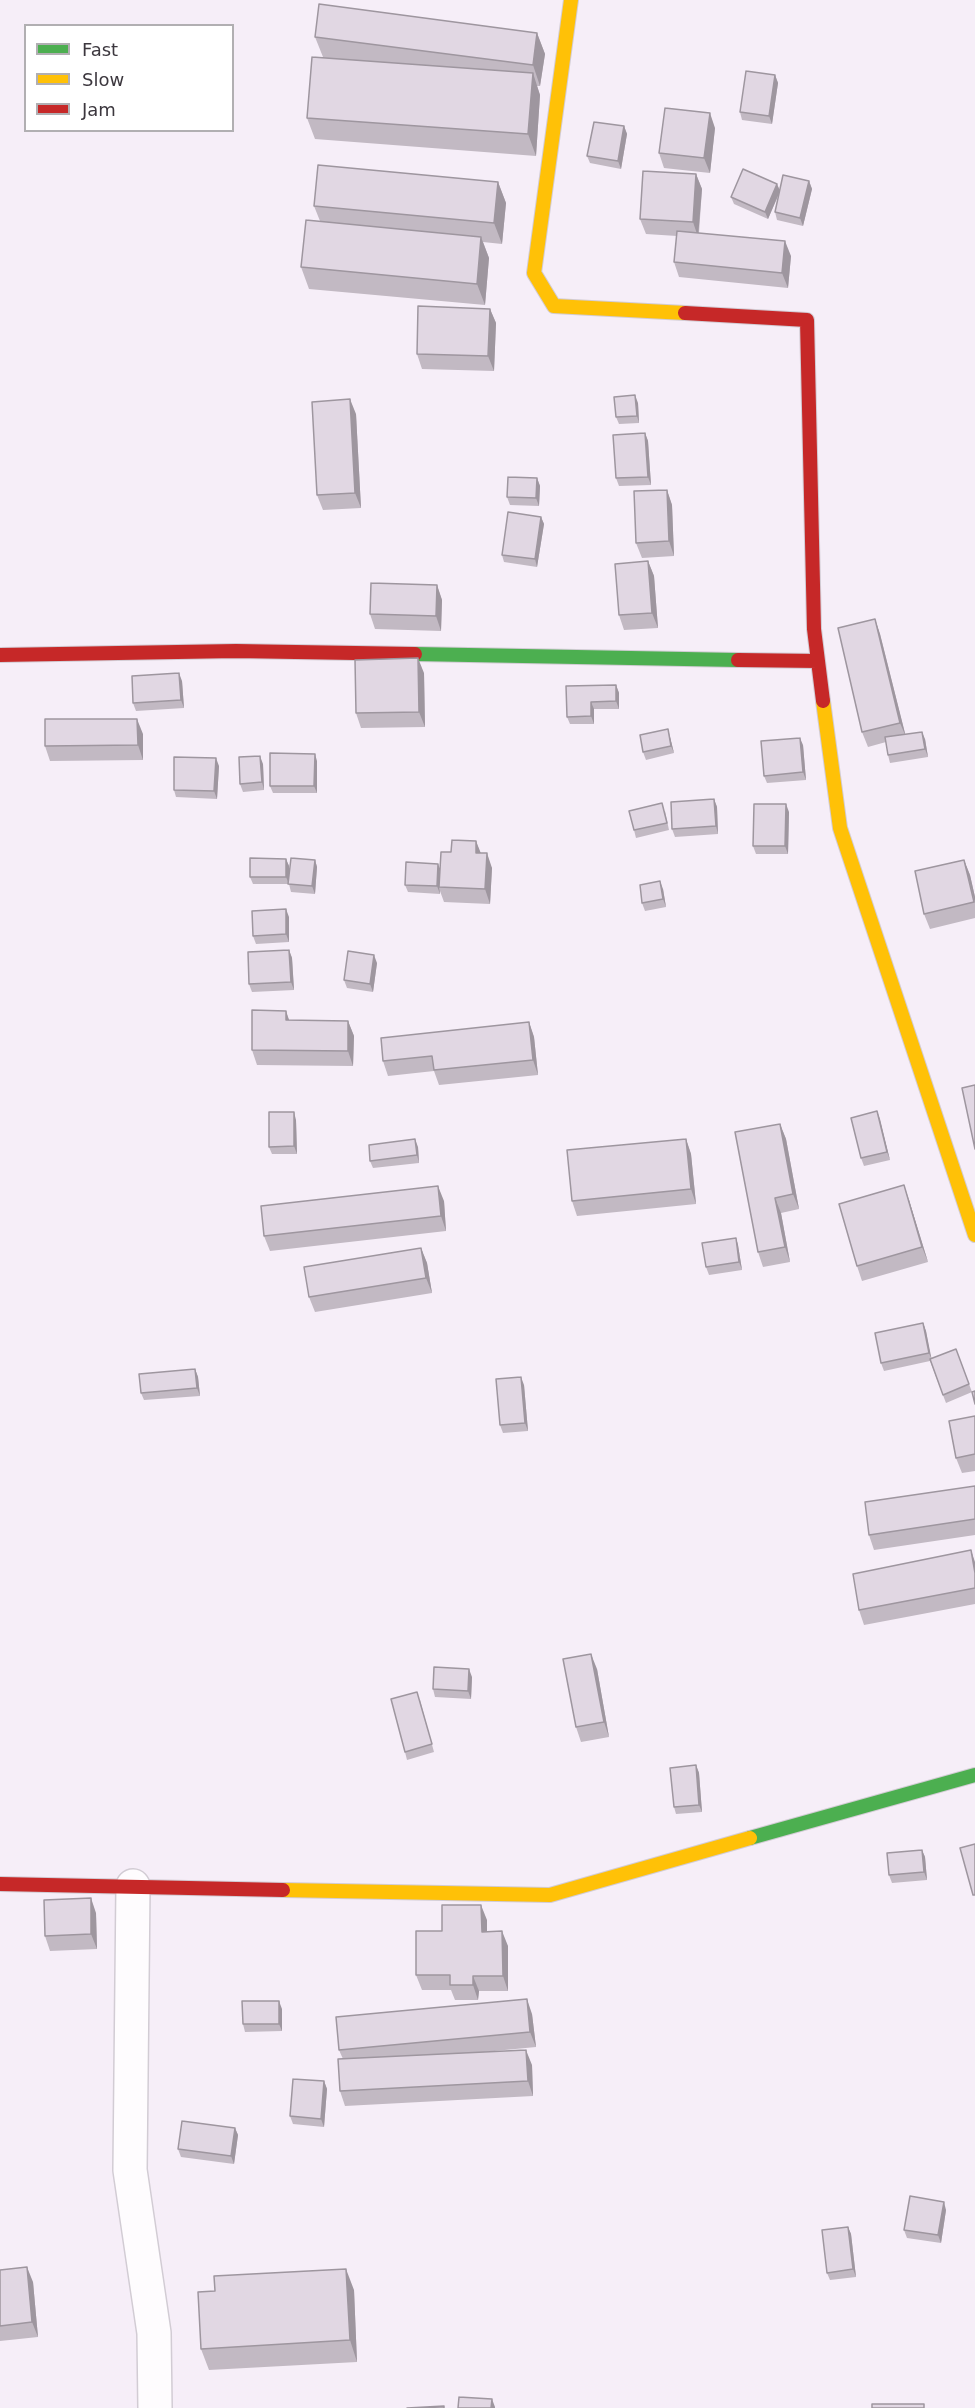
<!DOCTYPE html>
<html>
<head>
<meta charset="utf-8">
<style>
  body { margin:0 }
  #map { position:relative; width:975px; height:2408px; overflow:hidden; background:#f6eef8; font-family:"DejaVu Sans",sans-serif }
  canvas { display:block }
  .legend { position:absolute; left:24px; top:24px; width:210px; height:108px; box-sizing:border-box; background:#fff; border:2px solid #b1afb2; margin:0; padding:8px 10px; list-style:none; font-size:18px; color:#3c373e }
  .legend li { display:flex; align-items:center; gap:12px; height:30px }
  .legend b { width:30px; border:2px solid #b1afb2 }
</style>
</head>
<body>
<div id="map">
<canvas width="975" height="2408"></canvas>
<ul class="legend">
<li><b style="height:8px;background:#4caf50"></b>Fast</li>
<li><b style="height:8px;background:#ffc107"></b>Slow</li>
<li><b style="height:8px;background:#c62828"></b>Jam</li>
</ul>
</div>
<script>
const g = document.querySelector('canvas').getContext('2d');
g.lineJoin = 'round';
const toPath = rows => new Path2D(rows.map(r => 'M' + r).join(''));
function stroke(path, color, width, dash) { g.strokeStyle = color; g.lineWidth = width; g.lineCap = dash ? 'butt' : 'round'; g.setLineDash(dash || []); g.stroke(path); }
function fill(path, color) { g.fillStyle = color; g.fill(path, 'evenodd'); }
const street = toPath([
  [133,1886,130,2170,154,2333,155,2408]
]);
const fast = toPath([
  [415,654,738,660],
  [750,1838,975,1775]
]);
const slow = toPath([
  [571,0,534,273,554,306,685,313],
  [823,701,840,828,975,1235],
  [283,1890,550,1895,750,1838]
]);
const jam = toPath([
  [685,313,807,320,814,629,823,701],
  [0,655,236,651,415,654],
  [738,660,818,661],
  [0,1884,283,1890]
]);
stroke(street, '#d2ccd4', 36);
stroke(fast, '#d2ccd4', 16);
stroke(slow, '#d2ccd4', 16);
stroke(jam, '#d2ccd4', 16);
stroke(street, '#fefcfe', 33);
stroke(fast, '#4caf50', 14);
stroke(slow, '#ffc107', 14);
stroke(jam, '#c62828', 14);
fill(toPath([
  [537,33,545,54,540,86,537,86,540,95,536,156,315,139,307,118,323,57,315,37],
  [775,75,778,83,772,124,742,120,740,112],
  [624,126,627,134,621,169,590,163,587,156],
  [715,128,710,173,664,168,659,153],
  [696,174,702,189,699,233,791,256,788,288,679,277,674,262,677,236,646,234,640,219],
  [809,181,812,189,803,226,777,220,775,212,779,194,768,219,734,204,731,197,777,184,780,191],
  [498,182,506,203,502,244,483,242,489,258,485,305,309,289,301,267,320,221,314,206],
  [490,309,496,323,494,371,422,369,417,354],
  [638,403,639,423,619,424,616,417],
  [356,414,361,508,323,510,317,495],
  [645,433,648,441,651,485,619,486,616,478],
  [537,478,540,486,539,506,510,505,507,497],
  [667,490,672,505,674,556,642,558,636,543],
  [541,517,544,524,537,567,504,562,502,555],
  [648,561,654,576,658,628,624,630,619,615],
  [437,585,442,600,441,631,375,629,370,614],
  [875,619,880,634,905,734,925,739,928,757,890,763,888,755,886,742,868,747,862,732],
  [424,673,425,727,361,728,356,713],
  [182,681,184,708,136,711,133,703],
  [616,685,619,693,619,709,594,709,594,724,570,724,567,717],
  [143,734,143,760,50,761,45,746],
  [670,737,674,753,646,760,643,752],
  [803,745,806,780,767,783,764,776],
  [317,761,317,793,273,793,270,786],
  [263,764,264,790,243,792,240,784],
  [219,766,217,799,176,797,174,790],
  [714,799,717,807,718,834,675,837,672,829],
  [665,811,669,830,636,838,634,830],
  [789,812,788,854,756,854,753,846],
  [476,841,480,853,492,868,490,904,444,902,440,891,440,894,408,892,405,885,440,868,451,852],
  [286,859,289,866,289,879,315,860,317,867,315,894,291,892,289,884,253,884,250,877],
  [964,860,970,875,975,897,975,918,930,929,924,914],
  [663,889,666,907,645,911,642,903],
  [289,917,289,942,256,944,253,936],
  [289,950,292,958,294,990,252,992,249,984],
  [377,963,373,992,347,988,344,980],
  [286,1011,289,1020,348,1021,354,1036,353,1066,257,1065,252,1050],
  [529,1022,534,1037,538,1075,439,1085,434,1071,388,1076,383,1061],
  [877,1111,890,1160,864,1166,861,1158],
  [296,1120,297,1154,272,1154,269,1147],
  [780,1124,786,1139,799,1209,781,1213,790,1262,763,1267,758,1252],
  [686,1139,691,1154,696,1204,577,1216,572,1201],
  [418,1147,419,1163,373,1168,370,1161],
  [909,1200,928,1262,862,1281,857,1266],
  [444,1201,446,1231,270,1251,264,1236],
  [736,1238,738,1245,742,1270,709,1275,706,1267],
  [421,1248,427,1263,432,1293,315,1312,309,1297],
  [923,1323,926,1331,931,1359,956,1349,972,1392,946,1403,930,1361,884,1371,881,1363],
  [195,1369,198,1377,200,1396,144,1400,141,1393],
  [524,1385,528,1431,503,1433,500,1425],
  [975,1416,975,1471,962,1473,956,1458],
  [975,1486,975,1535,874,1550,869,1535],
  [975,1562,975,1604,864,1625,859,1610],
  [597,1669,609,1737,581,1742,576,1727],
  [472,1677,471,1699,435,1697,433,1689],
  [420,1700,434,1752,407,1760,405,1752],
  [696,1765,699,1773,702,1812,676,1814,674,1807],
  [922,1850,925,1857,927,1880,892,1883,889,1875],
  [96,1913,97,1949,50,1951,45,1936],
  [487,1920,487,1932,508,1946,508,1991,479,1991,478,2000,455,2000,451,1990,422,1990,416,1975,442,1931],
  [282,2009,282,2031,245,2032,243,2024],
  [532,2014,536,2047,484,2052,532,2065,533,2096,345,2106,340,2091,343,2059,339,2050],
  [324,2081,327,2089,324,2127,293,2124,290,2116],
  [235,2128,238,2135,234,2164,181,2157,178,2149],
  [946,2210,941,2243,907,2238,904,2230],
  [848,2227,851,2234,856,2277,830,2280,827,2273],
  [0,2270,33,2282,38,2337,0,2341],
  [354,2290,357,2362,209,2370,201,2349]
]), '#c2b9c3');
fill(toPath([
  [537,33,545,54,540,86,533,65],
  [533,73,540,95,536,156,528,134],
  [775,75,778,83,772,124,769,116],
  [710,113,715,128,710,173,704,158],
  [624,126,627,134,621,169,618,161],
  [696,174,702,189,698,237,693,222],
  [809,181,812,189,803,226,800,218],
  [498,182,506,203,502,244,494,223],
  [777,184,780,191,768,219,765,212],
  [481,237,489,258,485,305,477,284],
  [785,241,791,256,788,288,782,273],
  [490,309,496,323,494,371,488,356],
  [635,395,638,403,639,423,637,416],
  [350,399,356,414,361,508,355,493],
  [645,433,648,441,651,485,648,477],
  [537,478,540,486,539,506,536,498],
  [667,490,672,505,674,556,669,541],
  [541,517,544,524,537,567,535,559],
  [648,561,654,576,658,628,652,613],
  [437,585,442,600,441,631,436,616],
  [875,619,880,634,906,737,900,723],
  [418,658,424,673,425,727,419,712],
  [179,673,182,681,184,708,181,700],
  [616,685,619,693,619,709,616,701],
  [591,702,594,709,594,724,591,716],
  [137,719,143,734,143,760,138,745],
  [668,729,674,753,671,746],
  [922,732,925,739,928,757,925,749],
  [800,738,803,745,806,780,803,772],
  [315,754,317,761,317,793,314,786],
  [260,756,263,764,264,790,262,782],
  [216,758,219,766,217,799,214,791],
  [714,799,717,807,718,834,716,826],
  [786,804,789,812,788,854,785,846],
  [476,841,482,856,476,853],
  [487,853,492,868,490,904,485,889],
  [286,859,289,866,289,884,286,877],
  [315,860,317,867,315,894,312,886],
  [964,860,970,875,975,897,975,903],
  [438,864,441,871,439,887,440,894,437,886],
  [660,881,663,889,666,907,663,899],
  [286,909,289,917,289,942,286,934],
  [289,950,292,958,294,990,291,982],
  [374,955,377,963,373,992,370,984],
  [286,1011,291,1026,286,1020],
  [348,1021,354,1036,353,1066,348,1051],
  [529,1022,534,1037,538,1075,533,1060],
  [877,1111,880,1119,890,1160,887,1152],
  [294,1112,296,1120,297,1154,294,1146],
  [780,1124,786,1139,799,1209,793,1194],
  [415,1139,418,1147,419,1163,417,1155],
  [686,1139,691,1154,696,1204,691,1189],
  [904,1185,909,1200,928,1262,922,1247],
  [438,1186,444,1201,446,1231,441,1216],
  [775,1198,781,1213,790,1262,785,1247],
  [736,1238,738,1245,742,1270,739,1262],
  [421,1248,427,1263,432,1293,426,1278],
  [923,1323,926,1331,932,1361,929,1353],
  [195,1369,198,1377,200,1396,197,1388],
  [521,1377,524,1385,528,1431,525,1423],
  [971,1550,975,1562,975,1573],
  [591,1654,597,1669,609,1737,604,1722],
  [469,1669,472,1677,471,1699,468,1691],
  [696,1765,699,1773,702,1812,699,1805],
  [922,1850,925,1857,927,1880,924,1872],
  [91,1898,96,1913,97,1949,91,1934],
  [481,1905,487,1920,487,1947,482,1932],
  [502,1931,508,1946,508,1991,503,1976],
  [473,1976,479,1991,478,2000,473,1985],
  [527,1999,532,2014,536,2047,530,2032],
  [279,2001,282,2009,282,2031,279,2024],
  [526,2050,532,2065,533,2096,528,2081],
  [324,2081,327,2089,324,2127,321,2119],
  [235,2128,238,2135,234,2164,231,2156],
  [944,2202,946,2210,941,2243,938,2235],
  [848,2227,851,2234,856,2277,853,2269],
  [27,2267,33,2282,38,2337,32,2322],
  [346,2269,354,2290,357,2362,350,2340],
  [492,2399,495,2407,495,2408,491,2408]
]), '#9e969f');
const building = toPath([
  [319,4,537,33,533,65,315,37,319,4],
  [312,57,533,73,528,134,307,118,312,57],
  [746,71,775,75,769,116,740,112,746,71],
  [665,108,710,113,704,158,659,153,665,108],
  [594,122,624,126,618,161,587,156,594,122],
  [318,165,498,182,494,223,314,206,318,165],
  [743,169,777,184,765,212,731,197,743,169],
  [643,171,696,174,693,222,640,219,643,171],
  [783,175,809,181,800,218,775,212,783,175],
  [306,220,481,237,477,284,301,267,306,220],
  [677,231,785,241,782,273,674,262,677,231],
  [418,306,490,309,488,356,417,354,418,306],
  [635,395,637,416,616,417,614,397,635,395],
  [350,399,355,493,317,495,312,402,350,399],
  [645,433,648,477,616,478,613,435,645,433],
  [508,477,537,478,536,498,507,497,508,477],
  [667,490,669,541,636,543,634,491,667,490],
  [508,512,541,517,535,559,502,555,508,512],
  [648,561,652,613,619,615,615,564,648,561],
  [371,583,437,585,436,616,370,614,371,583],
  [875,619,900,723,862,732,838,628,875,619],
  [418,658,419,712,356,713,355,660,418,658],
  [179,673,181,700,133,703,132,676,179,673],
  [616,685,616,701,591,702,591,716,567,717,566,686,616,685],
  [45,719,137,719,138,745,45,746,45,719],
  [668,729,671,746,643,752,640,735,668,729],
  [922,732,925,749,888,755,885,737,922,732],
  [800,738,803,772,764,776,761,741,800,738],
  [270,753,315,754,314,786,270,786,270,753],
  [260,756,262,782,240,784,239,757,260,756],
  [174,757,216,758,214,791,174,790,174,757],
  [714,799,716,826,672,829,671,802,714,799],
  [662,803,667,823,634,830,629,811,662,803],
  [754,804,786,804,785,846,753,846,754,804],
  [452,840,476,841,476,853,487,853,485,889,439,887,441,852,451,852,452,840],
  [250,858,286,859,286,877,250,877,250,858],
  [291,858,315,860,312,886,288,884,291,858],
  [964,860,974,902,924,914,915,871,964,860],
  [406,862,438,864,437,886,405,885,406,862],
  [660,881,663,899,642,903,640,885,660,881],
  [286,909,286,934,253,936,252,911,286,909],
  [289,950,291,982,249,984,248,952,289,950],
  [348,951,374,955,370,984,344,980,348,951],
  [252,1010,286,1011,286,1020,348,1021,348,1051,252,1050,252,1010],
  [529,1022,533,1060,434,1070,432,1056,383,1061,381,1038,529,1022],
  [975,1085,975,1149,962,1088,975,1085],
  [877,1111,887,1152,861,1158,851,1118,877,1111],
  [269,1112,294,1112,294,1146,269,1147,269,1112],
  [780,1124,793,1194,775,1198,785,1247,758,1252,735,1132,780,1124],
  [415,1139,417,1155,370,1161,369,1145,415,1139],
  [686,1139,691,1189,572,1201,567,1150,686,1139],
  [904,1185,922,1247,857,1266,839,1204,904,1185],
  [438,1186,441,1216,264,1236,261,1206,438,1186],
  [736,1238,739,1262,706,1267,702,1243,736,1238],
  [421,1248,426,1278,309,1297,304,1267,421,1248],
  [923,1323,929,1353,881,1363,875,1333,923,1323],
  [956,1349,969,1384,943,1395,930,1359,956,1349],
  [195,1369,197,1388,141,1393,139,1374,195,1369],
  [521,1377,525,1423,500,1425,496,1379,521,1377],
  [975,1391,975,1404,972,1392,975,1391],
  [975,1416,975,1454,956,1458,949,1421,975,1416],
  [975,1486,975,1519,869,1535,865,1502,975,1486],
  [971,1550,975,1573,975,1588,859,1610,853,1574,971,1550],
  [591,1654,604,1722,576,1727,563,1659,591,1654],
  [434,1667,469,1669,468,1691,433,1689,434,1667],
  [417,1692,432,1744,405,1752,391,1699,417,1692],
  [696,1765,699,1805,674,1807,670,1768,696,1765],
  [975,1844,975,1895,973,1895,960,1848,975,1844],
  [922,1850,924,1872,889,1875,887,1853,922,1850],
  [91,1898,91,1934,45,1936,44,1900,91,1898],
  [442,1905,481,1905,482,1932,502,1931,503,1976,473,1976,473,1985,450,1985,450,1975,416,1975,416,1931,442,1931,442,1905],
  [527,1999,530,2032,339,2050,336,2017,527,1999],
  [242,2001,279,2001,279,2024,243,2024,242,2001],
  [526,2050,528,2081,340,2091,338,2059,526,2050],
  [293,2079,324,2081,321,2119,290,2116,293,2079],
  [182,2121,235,2128,231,2156,178,2149,182,2121],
  [910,2196,944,2202,938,2235,904,2230,910,2196],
  [848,2227,853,2269,827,2273,822,2230,848,2227],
  [27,2267,32,2322,0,2326,0,2270,27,2267],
  [346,2269,350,2340,201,2349,198,2292,215,2291,214,2276,346,2269],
  [459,2397,492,2399,491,2408,458,2408,459,2397],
  [872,2404,924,2404,924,2408,872,2408,872,2404],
  [444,2406,444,2408,407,2408,444,2406]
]);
fill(building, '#e1d7e3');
stroke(building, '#9e969f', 1.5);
</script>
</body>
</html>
